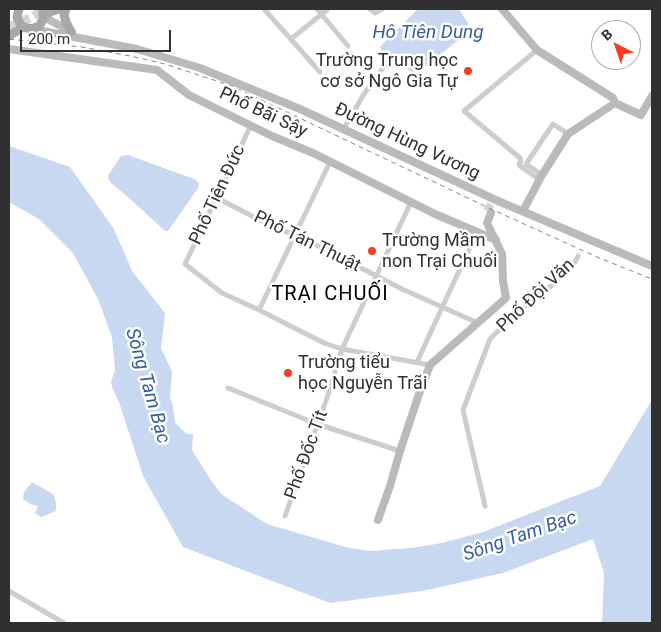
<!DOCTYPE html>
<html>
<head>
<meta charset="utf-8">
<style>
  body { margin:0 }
  #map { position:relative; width:661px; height:632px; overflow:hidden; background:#fff; font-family:Roboto,sans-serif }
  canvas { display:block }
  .frame { position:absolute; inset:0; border:10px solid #303030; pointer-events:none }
  .north { position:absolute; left:591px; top:20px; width:50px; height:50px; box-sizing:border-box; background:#fff; border:1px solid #acacac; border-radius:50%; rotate:319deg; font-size:14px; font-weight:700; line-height:20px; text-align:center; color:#303030 }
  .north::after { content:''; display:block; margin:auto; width:18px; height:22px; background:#f73c21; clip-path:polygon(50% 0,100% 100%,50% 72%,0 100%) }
  .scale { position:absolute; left:20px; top:30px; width:151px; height:22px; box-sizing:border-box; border:2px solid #303030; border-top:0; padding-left:6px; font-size:15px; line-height:18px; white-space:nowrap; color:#303030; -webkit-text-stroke:4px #fff; paint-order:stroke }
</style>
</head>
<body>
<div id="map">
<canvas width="661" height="632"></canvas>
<div class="frame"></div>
<div class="north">B</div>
<div class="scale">200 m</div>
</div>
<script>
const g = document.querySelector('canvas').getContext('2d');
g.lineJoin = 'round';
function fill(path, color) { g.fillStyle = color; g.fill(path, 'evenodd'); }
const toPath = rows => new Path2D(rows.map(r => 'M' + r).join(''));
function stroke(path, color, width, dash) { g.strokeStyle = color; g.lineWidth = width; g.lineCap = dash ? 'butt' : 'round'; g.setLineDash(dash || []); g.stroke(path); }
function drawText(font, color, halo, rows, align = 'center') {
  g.font = font + ' Roboto,sans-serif'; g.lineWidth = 5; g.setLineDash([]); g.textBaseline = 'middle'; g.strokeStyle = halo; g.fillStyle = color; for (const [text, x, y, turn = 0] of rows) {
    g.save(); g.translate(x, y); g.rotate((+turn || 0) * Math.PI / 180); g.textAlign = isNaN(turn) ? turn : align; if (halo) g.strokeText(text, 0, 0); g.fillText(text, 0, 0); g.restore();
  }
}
fill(toPath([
  [418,9,459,9,468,23,468,28,460,39,420,70,413,73,382,52,380,47],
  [9,146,70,167,114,229,132,271,165,313,161,348,172,372,170,398,173,406,175,423,187,434,193,434,192,450,210,479,221,494,267,524,349,548,370,551,411,548,442,543,483,532,600,486,652,400,652,623,602,623,604,573,593,539,503,573,422,591,330,603,183,547,143,476,119,402,112,387,111,381,115,371,112,337,98,299,73,253,39,219,9,202],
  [128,155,194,179,199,183,198,188,168,231,165,231,128,197,111,183,108,178,109,174,121,156],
  [32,482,53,494,56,503,56,511,41,517,35,513,38,506,32,505,23,499,24,492]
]), '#c7d8f0');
stroke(toPath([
  [487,211,491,204]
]), '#d6d6d6', 8, [8, 4]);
stroke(toPath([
  [9,27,32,17,45,9]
]), '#d6d6d6', 9, [9, 4.5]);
stroke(toPath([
  [264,9,320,72],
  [317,9,348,46],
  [370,9,375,13,382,9],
  [291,39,328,9],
  [537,50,464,111,520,158,521,161,519,164,520,166,540,180],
  [251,125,185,264,222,293,259,310,324,343,342,349,430,365],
  [343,130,364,94,388,61],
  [542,175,526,164,553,124,568,134],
  [217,198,258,219,318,246,402,289,478,323],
  [259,310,330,162],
  [417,362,477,232],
  [228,388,317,424,400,451],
  [485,506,463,410,490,339,515,314,550,287,575,262,578,256],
  [285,516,328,395,342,349,411,202],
  [9,591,64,623]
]), '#cdcdcd', 5);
stroke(toPath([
  [502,9,537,50,613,98,615,103],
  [44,17,72,32],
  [32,29,137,49,200,68,300,109,498,201,652,266],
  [9,49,157,70,189,95,272,136,313,153,435,214,496,240],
  [523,211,542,175,568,134,615,103,641,115,652,96],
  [378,520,390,486,400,451,419,394,430,365,506,298,503,281,502,254,487,223,491,213]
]), '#bababa', 8);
stroke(toPath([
  [19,9,17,17,20,24,23,27,32,29,39,26,43,20,43,9],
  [66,9,64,15,66,22,71,32],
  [44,14,59,9],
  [9,36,23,27]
]), '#a8a8a8', 9);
stroke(toPath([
  [9,39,82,47,130,56,165,64,232,86,491,209,597,257,652,279]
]), '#858585', 1, [5, 4]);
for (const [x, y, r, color] of [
  [468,71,5,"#f73c21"],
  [372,251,5,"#f73c21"],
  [288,373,5,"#f73c21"]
]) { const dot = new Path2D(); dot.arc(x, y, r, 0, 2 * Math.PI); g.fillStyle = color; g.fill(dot); stroke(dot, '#fff', 2); }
drawText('18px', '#303030', '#fff', [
  ["Trường Trung học",458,61,"right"],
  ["cơ sở Ngô Gia Tự",458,82,"right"],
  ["Trường Mầm",382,241],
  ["non Trại Chuối",382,262],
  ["Trường tiểu",298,363],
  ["học Nguyễn Trãi",298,384]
], 'left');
drawText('18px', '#303030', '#fff', [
  ["Phố Bãi Sậy",263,113,25],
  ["Đường Hùng Vương",407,142,25],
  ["Phố Tiên Đức",218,195,-65],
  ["Phố Tán Thuật",307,242,26],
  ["Phố Đội Văn",536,296,-43],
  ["Phố Đốc Tít",307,455,-70]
]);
drawText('italic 19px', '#355f9b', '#fff', [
  ["Hô Tiên Dung",428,33],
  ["Sông Tam Bạc",147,386,74],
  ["Sông Tam Bạc",520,537,-19]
]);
g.letterSpacing = '1px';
drawText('20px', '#000', '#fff', [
  ["TRẠI CHUỐI",330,295]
]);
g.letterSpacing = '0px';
</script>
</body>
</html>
